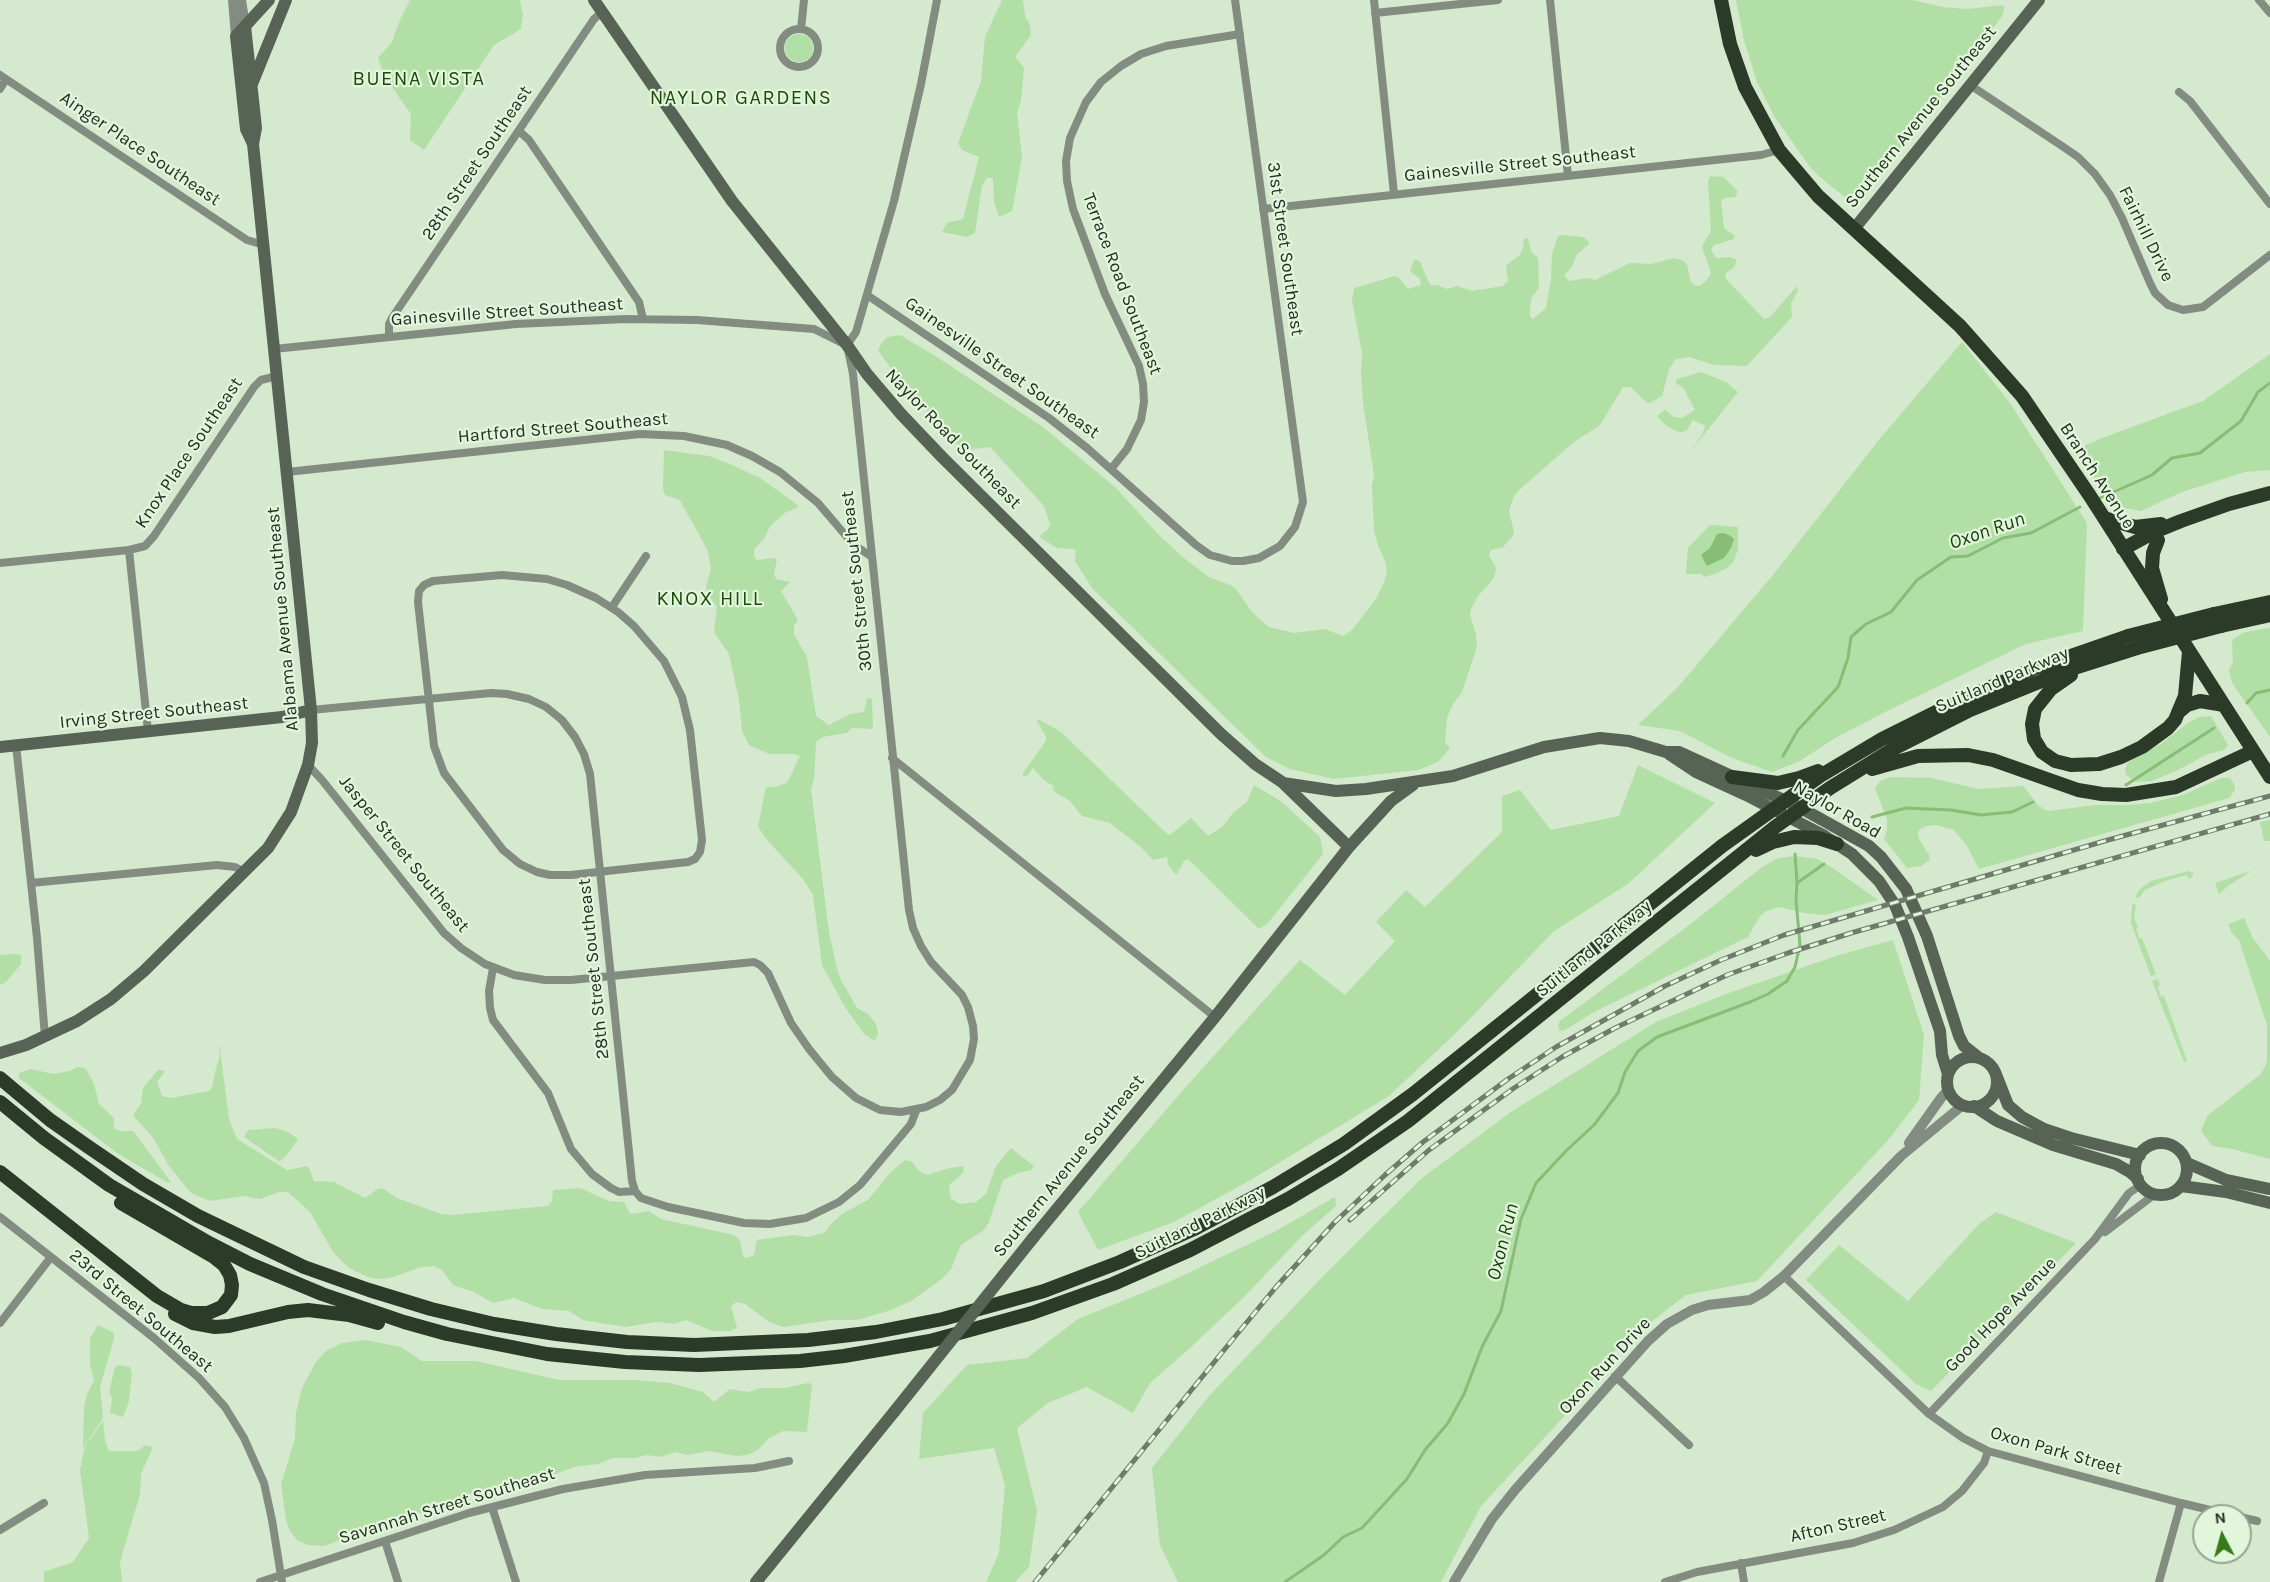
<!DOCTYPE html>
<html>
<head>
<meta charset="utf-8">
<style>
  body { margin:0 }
  #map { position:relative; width:2270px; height:1582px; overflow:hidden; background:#d4e9ce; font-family:Karla,sans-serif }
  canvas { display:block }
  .north { position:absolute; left:2192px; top:1504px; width:60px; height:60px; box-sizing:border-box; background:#e1f6db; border:2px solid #96a691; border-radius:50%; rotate:354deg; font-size:16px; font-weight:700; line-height:24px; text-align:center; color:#252d23 }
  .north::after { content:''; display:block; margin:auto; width:21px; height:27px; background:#377a1c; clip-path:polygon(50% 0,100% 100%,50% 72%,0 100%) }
</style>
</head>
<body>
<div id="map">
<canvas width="2270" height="1582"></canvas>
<div class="north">N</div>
</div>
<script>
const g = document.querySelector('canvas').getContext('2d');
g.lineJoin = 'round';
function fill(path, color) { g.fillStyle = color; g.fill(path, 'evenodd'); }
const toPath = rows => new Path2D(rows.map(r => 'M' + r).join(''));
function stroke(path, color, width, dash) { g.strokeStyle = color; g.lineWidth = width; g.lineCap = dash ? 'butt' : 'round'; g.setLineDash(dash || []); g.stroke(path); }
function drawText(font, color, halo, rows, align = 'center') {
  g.font = font + ' Karla,sans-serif'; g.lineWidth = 4.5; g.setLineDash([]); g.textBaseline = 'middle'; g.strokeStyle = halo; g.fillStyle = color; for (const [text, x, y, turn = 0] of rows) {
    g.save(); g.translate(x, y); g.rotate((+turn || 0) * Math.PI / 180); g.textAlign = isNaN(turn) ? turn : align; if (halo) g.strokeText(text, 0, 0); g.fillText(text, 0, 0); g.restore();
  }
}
fill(toPath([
  [410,0,520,0,523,15,521,29,494,45,424,150,410,140,411,114,385,77,378,58,392,42,399,22],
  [1002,0,1023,0,1025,16,1030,25,1031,35,1015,57,1024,68,1021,101,1017,112,1022,157,1012,211,999,217,994,201,993,178,987,178,982,185,975,233,967,237,942,232,947,223,963,219,979,157,962,150,958,143,981,81,985,37],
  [1736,0,1912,0,1943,7,1968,9,2002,5,2005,7,2002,16,1964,68,1871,185,1862,194,1855,197,1845,197,1821,178,1810,167,1774,116,1757,82,1744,40],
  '785 48a14 14 0 1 1 28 0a14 14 0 1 1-28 0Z',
  [1710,176,1723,177,1738,191,1735,197,1724,198,1721,202,1724,228,1735,236,1734,239,1714,245,1711,249,1716,258,1730,257,1737,260,1734,267,1725,274,1726,279,1764,319,1770,317,1797,286,1798,291,1791,303,1792,317,1747,366,1714,365,1689,357,1676,359,1669,369,1662,396,1650,403,1646,402,1631,387,1623,387,1600,425,1574,442,1519,490,1514,496,1509,511,1514,532,1512,537,1503,547,1491,550,1489,555,1496,568,1494,578,1478,596,1471,609,1470,615,1476,634,1477,647,1462,692,1453,704,1447,718,1445,743,1450,748,1438,762,1418,770,1334,779,1290,769,1266,757,1092,588,1075,561,1076,551,1073,549,1057,548,1041,538,1040,536,1048,529,1050,524,1044,506,990,447,967,450,947,438,932,417,903,386,878,350,883,341,888,337,900,335,937,357,1043,427,1116,488,1159,535,1185,559,1209,577,1230,585,1236,589,1252,612,1269,627,1294,633,1325,629,1343,636,1352,630,1376,599,1384,583,1387,571,1385,561,1378,545,1374,531,1372,485,1374,475,1363,403,1361,374,1362,353,1352,300,1354,288,1395,276,1399,278,1408,289,1421,285,1420,279,1410,271,1414,260,1417,260,1420,262,1430,285,1437,285,1447,289,1457,286,1472,291,1503,286,1508,281,1506,265,1519,256,1523,248,1524,239,1526,238,1528,239,1531,251,1538,258,1539,288,1532,297,1530,307,1530,317,1533,319,1546,308,1551,280,1552,254,1558,236,1565,235,1583,237,1589,242,1588,245,1577,254,1571,268,1564,275,1569,281,1588,278,1595,280,1630,263,1651,264,1674,258,1682,260,1687,264,1691,283,1696,286,1701,285,1706,281,1711,273,1702,247,1711,231,1708,181],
  [1962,342,2010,403,2087,523,2083,631,2026,644,1891,709,1835,738,1800,761,1772,772,1732,758,1680,731,1638,725,1678,687,1773,575,1878,441],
  [2270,354,2270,470,2245,472,2182,492,2141,511,2119,507,2073,451,2102,438,2203,401],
  [1701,372,1726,382,1738,392,1690,452,1703,433,1705,426,1693,420,1687,430,1680,433,1667,426,1657,416,1665,410,1674,417,1682,418,1695,410,1683,387,1675,383,1677,379],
  [664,450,709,456,730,464,760,478,799,506,795,509,786,512,770,526,764,539,754,549,754,557,757,560,773,558,777,559,774,574,776,579,790,582,781,591,798,620,794,625,794,634,807,657,816,716,829,725,850,714,864,712,867,698,872,699,873,729,852,728,847,733,823,737,816,742,814,779,811,789,829,932,837,969,841,980,857,1008,868,1014,876,1024,878,1033,875,1041,864,1034,845,1007,822,965,813,895,803,879,768,841,758,827,766,787,775,787,787,783,800,756,794,754,769,754,749,745,742,731,739,700,729,654,714,632,717,607,707,593,706,587,711,568,708,551,680,500,665,495,663,489],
  [1710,525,1738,527,1738,549,1734,561,1727,568,1715,574,1704,577,1702,574,1686,574,1688,548],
  [2270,628,2270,737,2232,683,2229,670,2233,662,2232,642,2234,638,2245,632],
  [2211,716,2228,745,2224,750,2205,755,2180,769,2152,781,2136,782,2126,775,2125,769,2128,762,2161,744,2188,723,2199,717],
  [1038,719,1061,732,1166,833,1170,835,1191,818,1208,836,1222,827,1233,813,1247,802,1254,785,1282,802,1320,837,1323,854,1268,923,1259,929,1188,859,1184,861,1177,874,1174,873,1168,864,1167,857,1153,860,1142,848,1110,823,1082,816,1070,801,1056,793,1052,788,1054,786,1045,781,1033,768,1027,776,1023,777,1023,773,1046,741,1046,737,1037,721],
  [1638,765,1715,803,1629,883,1553,932,1459,1030,1389,1096,1249,1181,1174,1222,1098,1250,1078,1212,1184,1089,1300,960,1345,995,1395,941,1376,922,1406,890,1425,907,1502,832,1502,796,1520,790,1551,830,1619,816],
  [1891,777,1931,778,1978,789,2023,786,2039,806,2048,811,2095,805,2130,805,2150,803,2183,795,2221,778,2230,778,2235,786,2235,790,2229,798,1979,869,1967,846,1954,830,1936,825,1927,826,1919,830,1918,834,1919,839,1929,855,1930,860,1921,866,1907,868,1884,839,1887,829,1887,819,1875,788,1880,781],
  [2270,820,2270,841,2264,841,2260,822],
  [1793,856,1817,859,1831,867,1878,900,1825,915,1804,913,1779,907,1766,911,1760,916,1748,937,1596,1011,1563,1031,1559,1030,1558,1025,1560,1021,1692,923,1762,867,1776,859],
  [2189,871,2193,873,2193,876,2189,879,2186,875,2165,881,2145,890,2139,898,2135,897,2140,889,2151,881],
  [2251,871,2228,886,2219,894,2215,883],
  [2132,904,2136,905,2134,918,2138,927,2136,928,2140,939,2142,938,2156,974,2151,976,2131,923],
  [2244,918,2253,938,2270,961,2270,1159,2232,1149,2212,1146,2201,1131,2207,1116,2261,1074,2267,1062,2267,1025,2239,940,2232,933,2228,924],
  [1893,940,1924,1035,1919,1100,1889,1139,1757,1281,1686,1295,1616,1349,1571,1409,1481,1506,1441,1582,1178,1582,1160,1545,1152,1468,1209,1396,1328,1271,1422,1178,1511,1112,1656,1022,1726,994,1839,955],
  [14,954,21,955,21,964,6,982,0,985,0,955],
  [2158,979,2160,985,2158,987,2161,997,2164,996,2187,1061,2184,1062,2152,981],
  [218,1043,220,1049,229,1119,237,1139,287,1170,308,1166,314,1181,334,1182,365,1198,378,1189,382,1188,397,1198,441,1214,452,1215,548,1206,552,1201,553,1190,580,1188,609,1201,624,1202,630,1214,649,1211,661,1219,734,1235,740,1241,743,1256,746,1258,754,1255,757,1240,793,1235,808,1237,826,1232,830,1225,842,1214,868,1200,890,1173,905,1160,912,1162,918,1170,927,1175,950,1168,964,1166,963,1173,949,1185,951,1199,960,1204,976,1202,986,1194,996,1166,1011,1148,1034,1166,1031,1170,1018,1173,1003,1180,989,1222,984,1230,961,1245,951,1269,943,1278,911,1301,888,1311,857,1320,831,1320,783,1327,769,1322,745,1304,736,1302,731,1307,737,1328,731,1331,712,1331,686,1320,674,1324,657,1322,626,1327,594,1322,583,1320,569,1311,542,1309,514,1298,493,1303,474,1292,453,1285,443,1271,434,1266,421,1267,394,1277,380,1279,368,1277,349,1268,333,1252,310,1212,288,1192,279,1192,260,1199,243,1196,210,1201,191,1193,169,1166,154,1139,133,1115,141,1104,143,1088,158,1070,165,1071,157,1082,162,1096,171,1098,209,1091,212,1088,216,1068,220,1056],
  [77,1067,85,1068,87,1071,94,1084,99,1104,114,1118,114,1128,120,1131,133,1131,171,1182,168,1183,117,1153,19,1078,19,1073,31,1069,53,1074,70,1071],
  [275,1128,288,1132,297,1138,297,1141,284,1158,279,1161,244,1137,248,1130],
  [1335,1197,1336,1206,1303,1235,1245,1296,1190,1348,1150,1383,1133,1413,1087,1387,1048,1403,1017,1428,1037,1511,1029,1567,1015,1582,986,1582,999,1553,1005,1485,994,1448,919,1459,923,1413,967,1365,1027,1358,1078,1319,1167,1283,1274,1232],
  [1996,1212,2076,1243,1931,1391,1916,1384,1806,1280,1839,1245,1908,1301,1980,1223],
  [98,1325,114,1333,114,1338,100,1387,103,1418,83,1448,84,1408,87,1394,94,1380,90,1365,90,1338],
  [365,1340,401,1347,422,1361,476,1361,559,1380,634,1380,670,1383,703,1392,714,1402,730,1389,748,1392,761,1388,785,1388,808,1383,812,1384,807,1432,783,1431,769,1438,758,1450,747,1455,736,1456,709,1451,687,1455,676,1452,660,1457,647,1455,635,1458,613,1458,598,1464,575,1467,518,1487,477,1491,426,1512,399,1515,393,1519,390,1525,376,1532,353,1536,324,1546,308,1545,297,1540,290,1531,286,1520,281,1484,295,1439,296,1413,302,1388,316,1362,327,1350,342,1343],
  [119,1365,130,1367,132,1373,129,1401,123,1417,110,1413,112,1398,109,1392,115,1367],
  [103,1421,105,1441,109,1451,137,1451,146,1445,153,1447,141,1474,140,1494,120,1562,122,1582,44,1582,44,1572,73,1562,89,1538,80,1470,85,1446]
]), '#b2dfa5');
fill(toPath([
  [1723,533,1729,535,1734,539,1731,548,1724,558,1707,566,1701,555,1710,548,1717,534]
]), '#87bd76');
stroke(toPath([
  [2100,498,2152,475,2172,458,2200,453,2241,421,2258,392,2270,383],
  [2247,703,2256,693,2270,690],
  [1783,756,1798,730,1838,687,1848,658,1851,637,1866,624,1891,612,1917,580,1951,557,1968,556,2003,538,2031,533,2080,507],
  [2126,785,2214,728],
  [1872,817,1906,808,1951,810,1981,815,2012,812,2033,802],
  [1797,883,1824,864],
  [1285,1582,1324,1555,1343,1537,1362,1528,1407,1479,1425,1450,1448,1423,1464,1394,1482,1347,1501,1311,1521,1219,1536,1183,1566,1151,1594,1125,1618,1093,1625,1072,1638,1051,1657,1037,1750,1002,1768,994,1787,981,1795,967,1800,945,1796,900,1797,883,1795,854]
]), '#87bd76', 3);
stroke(toPath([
  [1374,0,1394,194],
  [1550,0,1568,176],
  [2259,0,2270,13],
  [1375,13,1498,0],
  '780 48a19 19 0 1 1 38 0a19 19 0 1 1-38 0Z',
  [801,29,804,0],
  [0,75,247,240,264,245],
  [1970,85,2062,146,2078,157,2095,174,2110,195,2122,218,2150,283,2155,293,2168,305,2183,310,2203,307,2270,255],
  [0,89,6,79],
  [2179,92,2190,101,2270,204],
  [519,131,529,140,639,302,643,319],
  [1263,209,1761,155,1779,150],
  [867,295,1049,418,1087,448,1196,545,1210,555,1232,561,1243,561,1259,558,1280,546,1295,527,1303,502,1235,0],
  [389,337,389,324,392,318,594,19,602,12],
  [274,349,516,324,626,319,697,320,814,329,844,344],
  [1111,469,1127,449,1141,420,1144,402,1143,384,1139,366,1105,294,1073,209,1067,181,1066,161,1070,138,1086,102,1101,82,1121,66,1141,54,1166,46,1240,34],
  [287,472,640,434,684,436,727,445,752,456,780,472,818,503,853,544,872,557],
  [129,550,148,731],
  [0,563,129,550,145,546,154,536,254,387,261,380,277,376],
  [502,575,547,579,567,585,596,598,618,612,634,626,664,661,682,697,690,730,702,840,700,852,695,859,688,862,571,875,550,875,537,872,520,864,503,850,444,773,434,746,418,602,419,591,424,585,433,581,502,575],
  [612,607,646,556],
  [311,710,491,693,507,694,529,699,546,707,562,720,575,737,584,754,590,774,632,1181,635,1191,641,1198,668,1207,744,1223,770,1224,806,1218,839,1202,860,1185,911,1124,916,1111],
  [16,745,37,938,45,1037],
  [892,758,1215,1017],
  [308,765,322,780,444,933,461,948,485,964,514,975,545,980,571,980,754,962,760,965,768,973,791,1023,809,1049,832,1077,856,1098,880,1110,901,1112,926,1107,940,1100,952,1090,970,1060,974,1039,973,1026,968,1007,962,995,931,962,921,946,913,928,909,910,853,374,847,345,856,332,894,201,921,84,937,0],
  [31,883,217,865,235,867,245,872],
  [493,968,489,991,490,1008,493,1020,548,1093,571,1149,592,1174,611,1188,619,1192,635,1191],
  [0,1217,154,1338,199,1378,225,1407,244,1438,264,1483,272,1520,282,1582],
  [2105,1232,2155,1194],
  [1784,1276,1929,1414,1963,1438,1988,1451,2181,1503,2235,1516],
  [0,1323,51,1257],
  [1615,1376,1689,1445],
  [1929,1414,2095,1239,2129,1193,2141,1185],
  [492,1507,516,1582],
  [2240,1517,2257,1521],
  [0,1530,44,1503],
  [385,1541,398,1582],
  [1741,1563,1744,1582],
  [260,1582,469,1513,563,1489,645,1475,755,1468,789,1461],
  [1665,1582,1697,1572,1853,1543,1894,1530,1943,1507,1962,1491,1984,1463,1988,1451],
  [2159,1582,2181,1503]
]), '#838c81', 8);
stroke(toPath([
  [233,0,236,36],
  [241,0,245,26],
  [1909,1143,1941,1098,1948,1090],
  [1454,1582,1492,1519,1515,1490,1648,1341,1667,1324,1692,1310,1708,1305,1750,1300,1764,1292,1784,1276,1901,1156,1958,1109,1961,1104]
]), '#838c81', 10);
stroke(toPath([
  [594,0,732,201,847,345,867,374,901,414,942,457,1221,734,1255,764,1282,782,1349,847],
  [252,84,286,0],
  [253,144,246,129,236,36,269,0],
  [1854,229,2039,0],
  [0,747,282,717,311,710],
  [1669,754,1696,772,1746,795,1823,835,1852,854,1879,881,1895,905,1908,937,1940,1031,1942,1055,1948,1074],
  [1283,783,1336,791,1366,789,1453,776,1544,747,1600,738,1629,741,1666,752,1679,752,1801,808,1869,846,1881,857,1906,889,1927,936,1959,1036,1964,1046,1978,1057],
  [0,1053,26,1045,77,1021,111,999,144,971,268,848,291,812,308,765,312,743,311,710,253,144,256,128,245,26],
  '1947 1082a25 25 0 1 1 50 0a25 25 0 1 1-50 0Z',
  [1995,1072,2008,1105,2022,1117,2044,1129,2071,1138,2140,1155],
  [1974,1106,1997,1121,2053,1145,2116,1164,2130,1172,2138,1179],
  '2135 1169a26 26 0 1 1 52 0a26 26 0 1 1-52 0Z',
  [2187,1163,2226,1180,2270,1189],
  [2181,1186,2226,1192,2270,1203],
  [1033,1238,1215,1017,1349,847,1391,801,1413,785],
  [756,1582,894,1412]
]), '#576354', 12);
stroke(toPath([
  [1721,0,1730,44,1745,87,1779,150,1818,196,1960,326,2022,396,2090,496,2270,777],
  [2104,518,2135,527,2161,524],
  [2158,540,2153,553,2152,568,2161,599],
  [2123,549,2154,532,2181,521,2229,504,2270,493],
  [2214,614,2270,602],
  [2221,626,2270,615],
  [2071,675,2051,689,2035,709,2032,724,2034,739,2042,752,2055,761,2071,765,2099,764,2121,757,2142,747,2168,728,2175,720,2185,696,2189,652],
  [2180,711,2187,705,2200,701,2224,705],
  [1872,769,1918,756,1968,755,1993,760,2078,790,2102,794,2126,795,2176,787,2253,751],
  [1732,777,1778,783,1799,778,1818,771],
  [1756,850,1773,842,1794,837,1818,838,1837,844],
  [0,1078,50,1120,90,1148,143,1184,198,1216,304,1267,369,1290,431,1309,494,1324,556,1334,627,1342,694,1345,808,1340,876,1332,943,1319,1044,1291,1120,1262,1196,1228,1273,1187,1344,1144,1413,1094,1722,846,1820,776,1882,739,1956,702,2033,669,2128,636],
  [0,1102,44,1138,109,1185,209,1243,250,1264,322,1294,404,1322,447,1334,547,1354,625,1362,699,1365,800,1361,844,1356,930,1341,1032,1313,1113,1284,1190,1250,1288,1199,1338,1169,1408,1121,1775,827,1830,788,1893,749,1970,710,2071,669,2137,648],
  [0,1172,157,1296,181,1310,191,1313,208,1313,222,1307,231,1295,232,1285,230,1275,224,1265,214,1257,121,1203],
  [175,1314,193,1323,215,1327,229,1326,288,1312,308,1310,349,1315,378,1323]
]), '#2c3b27', 14);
const rail = toPath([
  [1350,1220,1429,1150,1514,1088,1562,1057,1615,1028,1727,975,1788,953,1851,933,2270,814],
  [1035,1582,1233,1339,1276,1287,1335,1222,1385,1175,1423,1142,1508,1079,1556,1047,1665,986,1721,960,1784,935,2108,840,2270,796]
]);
stroke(rail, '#6f7c6b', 5);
stroke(rail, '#e1f6db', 3, [9]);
stroke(toPath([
  [894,1412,1033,1238]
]), '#576354', 12);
stroke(toPath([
  [2128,636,2214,614],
  [2137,648,2221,626]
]), '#2c3b27', 14);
drawText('18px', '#252d23', '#e1f6db', [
  ["Southern Avenue Southeast",1921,117,-51],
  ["Ainger Place Southeast",140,149,34],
  ["28th Street Southeast",477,163,-56],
  ["Gainesville Street Southeast",1520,164,-6],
  ["Fairhill Drive",2146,234,64],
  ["31st Street Southeast",1285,249,82],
  ["Terrace Road Southeast",1122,284,69],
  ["Gainesville Street Southeast",507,312,-4],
  ["Gainesville Street Southeast",1002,368,35],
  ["Hartford Street Southeast",563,428,-5],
  ["Naylor Road Southeast",953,439,46],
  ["Knox Place Southeast",189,453,-56],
  ["Branch Avenue",2097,476,57],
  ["30th Street Southeast",857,581,-96],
  ["Alabama Avenue Southeast",283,619,-95],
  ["Suitland Parkway",2002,680,-23],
  ["Irving Street Southeast",154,713,-6],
  ["Naylor Road",1837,810,30],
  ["Jasper Street Southeast",404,854,51],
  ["Suitland Parkway",1594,949,-39],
  ["28th Street Southeast",594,969,-96],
  ["Southern Avenue Southeast",1069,1166,-51],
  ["Suitland Parkway",1200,1223,-26],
  ["23rd Street Southeast",141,1311,40],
  ["Good Hope Avenue",2001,1315,-46],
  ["Oxon Run Drive",1605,1366,-47],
  ["Oxon Park Street",2056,1451,16],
  ["Savannah Street Southeast",447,1506,-17],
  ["Afton Street",1838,1526,-13]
]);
g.letterSpacing = '1.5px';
drawText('20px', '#1e490d', '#e1f6db', [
  ["BUENA VISTA",419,79],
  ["NAYLOR GARDENS",741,98],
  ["KNOX HILL",710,599]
]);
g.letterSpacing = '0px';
drawText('italic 20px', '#1b3e0d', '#e1f6db', [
  ["Oxon Run",1987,531,-19],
  ["Oxon Run",1503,1242,-76]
]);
</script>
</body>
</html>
